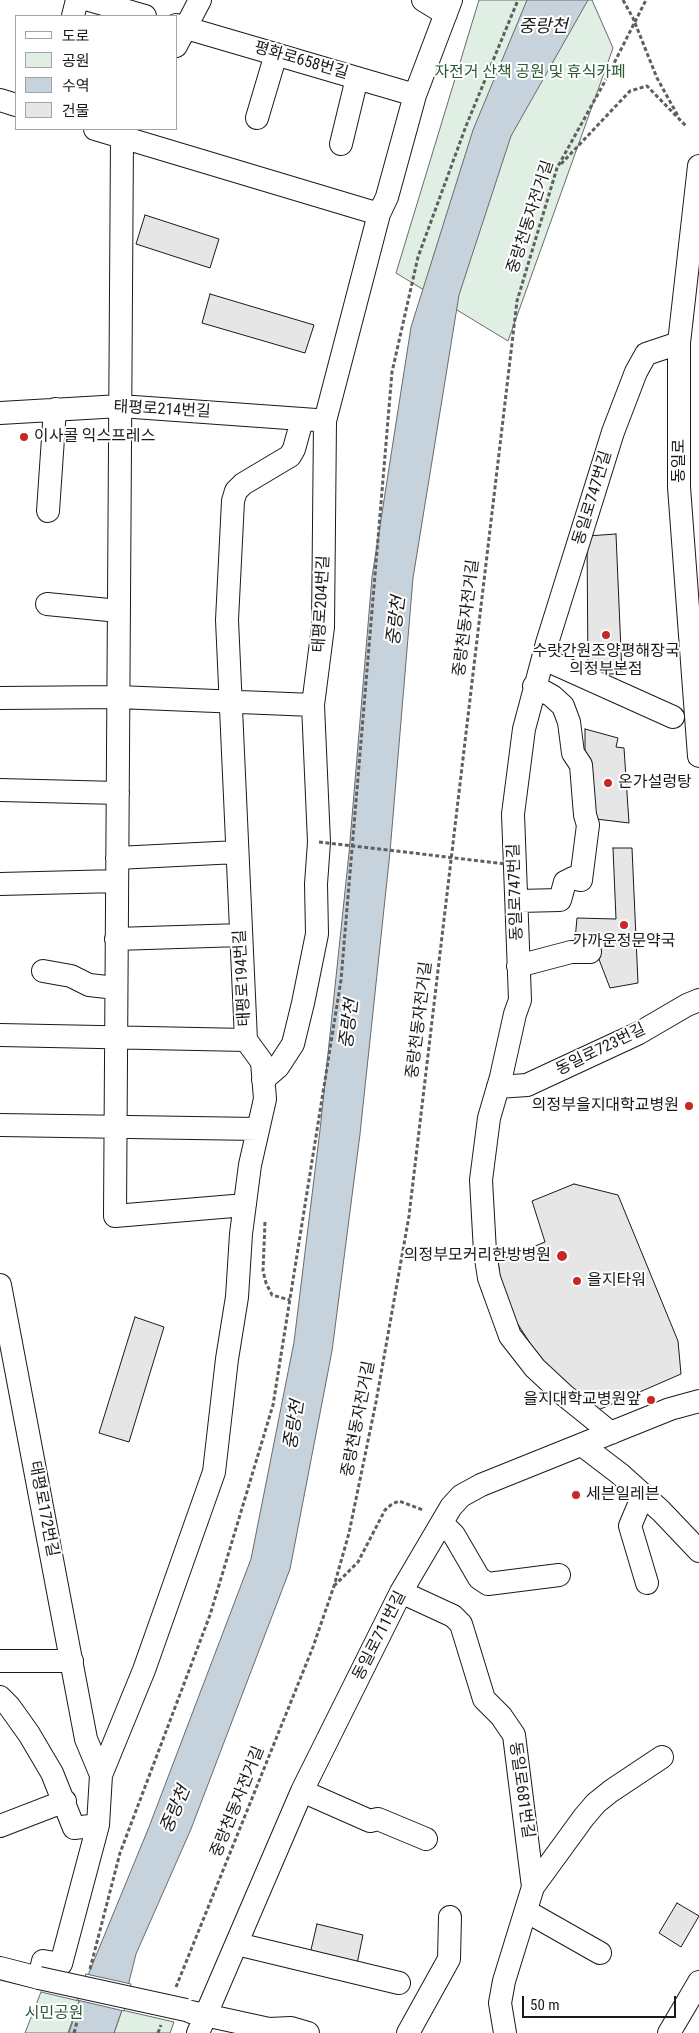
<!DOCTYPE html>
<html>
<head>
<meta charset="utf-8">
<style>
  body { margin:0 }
  #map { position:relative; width:699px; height:2033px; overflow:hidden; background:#fff; font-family:"Roboto Condensed","Noto Sans KR",sans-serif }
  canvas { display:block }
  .legend { position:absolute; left:15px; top:15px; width:162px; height:115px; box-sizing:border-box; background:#fff; border:1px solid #a3a3a3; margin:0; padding:6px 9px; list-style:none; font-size:15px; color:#1a1a1a }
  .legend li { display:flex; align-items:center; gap:10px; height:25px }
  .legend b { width:25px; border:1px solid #a3a3a3 }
  .scale { position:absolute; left:522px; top:1996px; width:154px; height:22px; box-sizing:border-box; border:2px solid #1a1a1a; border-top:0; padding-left:6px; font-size:15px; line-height:18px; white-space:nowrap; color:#1a1a1a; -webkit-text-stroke:4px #fff; paint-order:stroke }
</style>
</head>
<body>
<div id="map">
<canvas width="699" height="2033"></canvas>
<ul class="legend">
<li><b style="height:6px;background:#fff"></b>도로</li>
<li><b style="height:14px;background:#e0efe3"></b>공원</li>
<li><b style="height:14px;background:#c6d2dc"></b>수역</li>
<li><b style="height:14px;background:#e6e6e6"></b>건물</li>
</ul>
<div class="scale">50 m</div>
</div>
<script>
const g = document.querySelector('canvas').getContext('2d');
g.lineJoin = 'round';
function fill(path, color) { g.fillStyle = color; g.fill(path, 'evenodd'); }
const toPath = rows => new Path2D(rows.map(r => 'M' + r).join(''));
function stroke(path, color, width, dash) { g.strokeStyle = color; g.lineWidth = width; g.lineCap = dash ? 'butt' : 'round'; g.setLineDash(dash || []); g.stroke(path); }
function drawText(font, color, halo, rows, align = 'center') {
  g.font = font + ' "Roboto Condensed","Noto Sans KR",sans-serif'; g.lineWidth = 4; g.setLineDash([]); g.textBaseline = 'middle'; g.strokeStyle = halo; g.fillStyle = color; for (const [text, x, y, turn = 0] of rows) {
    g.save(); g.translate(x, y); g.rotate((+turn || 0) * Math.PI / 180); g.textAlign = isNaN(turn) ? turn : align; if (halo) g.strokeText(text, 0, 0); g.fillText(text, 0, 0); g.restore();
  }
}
const green = toPath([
  [479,0,592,0,613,48,508,341,396,273,479,0],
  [41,1992,79,2001,68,2033,25,2033,41,1992],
  [122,2010,174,2022,170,2033,114,2033,122,2010]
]);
fill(green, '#e0efe3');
stroke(green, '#6a6a6a', 1);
const water = toPath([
  [527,0,588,0,511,136,459,295,413,578,390,852,360,1134,332,1351,290,1569,191,1829,136,1954,122,2010,114,2033,69,2033,86,1980,149,1827,251,1559,294,1342,320,1130,349,853,372,577,411,327,473,130,527,0]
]);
fill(water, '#c6d2dc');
stroke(water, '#6a6a6a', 1);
const pier = toPath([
  [86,1974,131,1984,124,2011,77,2000,86,1974]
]);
fill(pier, '#fff');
stroke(pier, '#6a6a6a', 1);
const building = toPath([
  [145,215,219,239,210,268,136,244,145,215],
  [210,294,314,325,305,353,202,323,210,294],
  [616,534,622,674,588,674,587,536,616,534],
  [585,729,618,738,616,747,624,748,629,823,588,818,585,815,585,729],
  [613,848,632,848,638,983,610,988,595,949,575,940,577,918,616,919,613,848],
  [574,1184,618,1195,678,1341,681,1374,596,1411,544,1365,503,1301,498,1261,545,1242,532,1201,574,1184],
  [135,1317,164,1327,129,1442,99,1433,135,1317],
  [677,1903,699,1916,681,1947,659,1933,677,1903],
  [317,1924,363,1935,357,1964,310,1954,317,1924]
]);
fill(building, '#e6e6e6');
stroke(building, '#1a1a1a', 1);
const minor = toPath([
  [89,0,145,16],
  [423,0,446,14],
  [73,16,77,0],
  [176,25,415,95],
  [176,46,200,0],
  [0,100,16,105],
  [257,118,276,54],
  [95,129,379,214],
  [122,137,115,1216,245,1205],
  [341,144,357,78],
  [699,166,679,343,679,487,699,756],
  [0,413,120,406,316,420],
  [48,511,55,409],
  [47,604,119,611],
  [544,659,673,717],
  [0,698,118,697,313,705,323,627,325,421,379,214,387,197,415,95,451,0],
  [0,790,118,793],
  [117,858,237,852],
  [0,884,117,881],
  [518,901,560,900,565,882,573,878,581,880,588,825,585,815,581,765,573,753,569,722,563,706,552,696,534,686],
  [116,939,241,935],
  [518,966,571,952,590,952],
  [43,971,71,976,89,985,116,988],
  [0,1035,246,1040],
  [246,1040,227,620,233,501,236,491,243,484,290,456,294,449,302,420],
  [263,1080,278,1067,293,1044,303,1003,317,934,316,884,319,842,313,705],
  [498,1087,527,1085,639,1033,687,1005,699,1000],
  [0,1125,257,1129],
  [0,1285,86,1739,101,1775,98,1825,61,1964,43,1961,39,1978,0,1968],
  [611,1433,564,1395,535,1368,510,1336,489,1278,485,1252,481,1180,489,1118,501,1077,515,1014,520,1000,513,814,524,729,547,643,613,432,636,372,646,354,679,343],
  [582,1445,620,1474,661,1511,699,1551],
  [643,1495,630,1526,647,1583],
  [442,1523,454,1535,479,1578,488,1584,559,1575],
  [401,1592,453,1616,461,1624,484,1699,501,1716,514,1735,533,1887,504,1981,500,2003,505,2033],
  [0,1661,72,1661],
  [0,1697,9,1706,29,1734,52,1773,74,1828,98,1825],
  [101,1775,144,1670,214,1472,227,1359,237,1297,241,1234,250,1165,265,1099,262,1062,246,1040],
  [302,1791,370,1821,378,1819,426,1839],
  [0,1826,65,1801],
  [533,1887,584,1817,596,1803,611,1791,662,1757],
  [526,1911,600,1953],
  [237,1944,399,1983],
  [191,2012,269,2029,272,2033],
  [269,2029,291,2028,308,2033],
  [198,2033,302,1791,401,1592,451,1507,461,1496,481,1485,670,1409,699,1401],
  [408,2033,449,1959,450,1917],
  [669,2033,699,1982]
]);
stroke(minor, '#1a1a1a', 24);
stroke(toPath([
  [561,164,630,91,647,86,687,127],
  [265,1222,263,1271,266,1283,272,1295,290,1300],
  [334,1586,358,1562,385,1510,392,1504,399,1501,423,1510],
  [90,1969,120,1853,210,1615,273,1405,341,980,392,372,418,257,466,126,518,0],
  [176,1987,313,1647,334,1586,349,1533,376,1402,409,1216,517,301,557,168,604,83,646,0],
  [74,2033,81,2007],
  [158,2033,161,2025]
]), '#5f5f5f', 3, [4, 2.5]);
stroke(minor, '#fff', 22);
const minorBridge = toPath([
  [39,1978,186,2010]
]);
stroke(minorBridge, '#1a1a1a', 24, []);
stroke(toPath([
  [623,0,633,18,657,78,678,116],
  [319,842,515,865]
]), '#5f5f5f', 3, [4, 2.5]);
stroke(minorBridge, '#fff', 22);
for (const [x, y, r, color] of [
  [24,437,5,"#c62828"],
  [606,635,5,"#c62828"],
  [608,783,5,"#c62828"],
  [624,925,5,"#c62828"],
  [689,1106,5,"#c62828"],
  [562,1256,6,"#c62828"],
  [577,1281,5,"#c62828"],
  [651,1400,5,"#c62828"],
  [576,1495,5,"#c62828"]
]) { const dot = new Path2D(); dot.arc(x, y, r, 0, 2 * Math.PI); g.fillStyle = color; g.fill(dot); stroke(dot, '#fff', 2); }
drawText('16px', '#1a1a1a', '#fff', [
  ["평화로658번길",301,61,16],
  ["중랑천동자전거길",531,217,-72],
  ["태평로214번길",162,410,3],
  ["동일로",680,461,-90],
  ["동일로747번길",593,498,-73],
  ["태평로204번길",322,604,-87],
  ["중랑천동자전거길",467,618,-83],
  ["동일로747번길",516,892,-92],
  ["태평로194번길",243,978,-93],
  ["중랑천동자전거길",420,1020,-83],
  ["동일로723번길",601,1050,-26],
  ["중랑천동자전거길",359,1419,-79],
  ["태평로172번길",43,1509,79],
  ["동일로711번길",380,1636,-63],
  ["동일로681번길",521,1790,82],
  ["중랑천동자전거길",238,1802,-68]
]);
drawText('16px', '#2b5a34', '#fff', [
  ["자전거 산책 공원 및 휴식카페",530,73],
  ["시민공원",54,2014]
]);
drawText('16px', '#1a1a1a', '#fff', [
  ["이사콜 익스프레스",34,437],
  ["수랏간원조양평해장국",606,652,"center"],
  ["의정부본점",606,670,"center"],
  ["온가설렁탕",618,783],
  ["가까운정문약국",624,942,"center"],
  ["의정부을지대학교병원",679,1106,"right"],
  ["의정부모커리한방병원",551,1256,"right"],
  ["을지타워",587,1281],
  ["을지대학교병원앞",641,1400,"right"],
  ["세븐일레븐",586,1495]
], 'left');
drawText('italic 18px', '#1a1a1a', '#fff', [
  ["중랑천",543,27],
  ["중랑천",397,621,-83],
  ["중랑천",350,1024,-83],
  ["중랑천",295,1425,-81],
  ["중랑천",176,1810,-67]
]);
</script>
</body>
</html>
